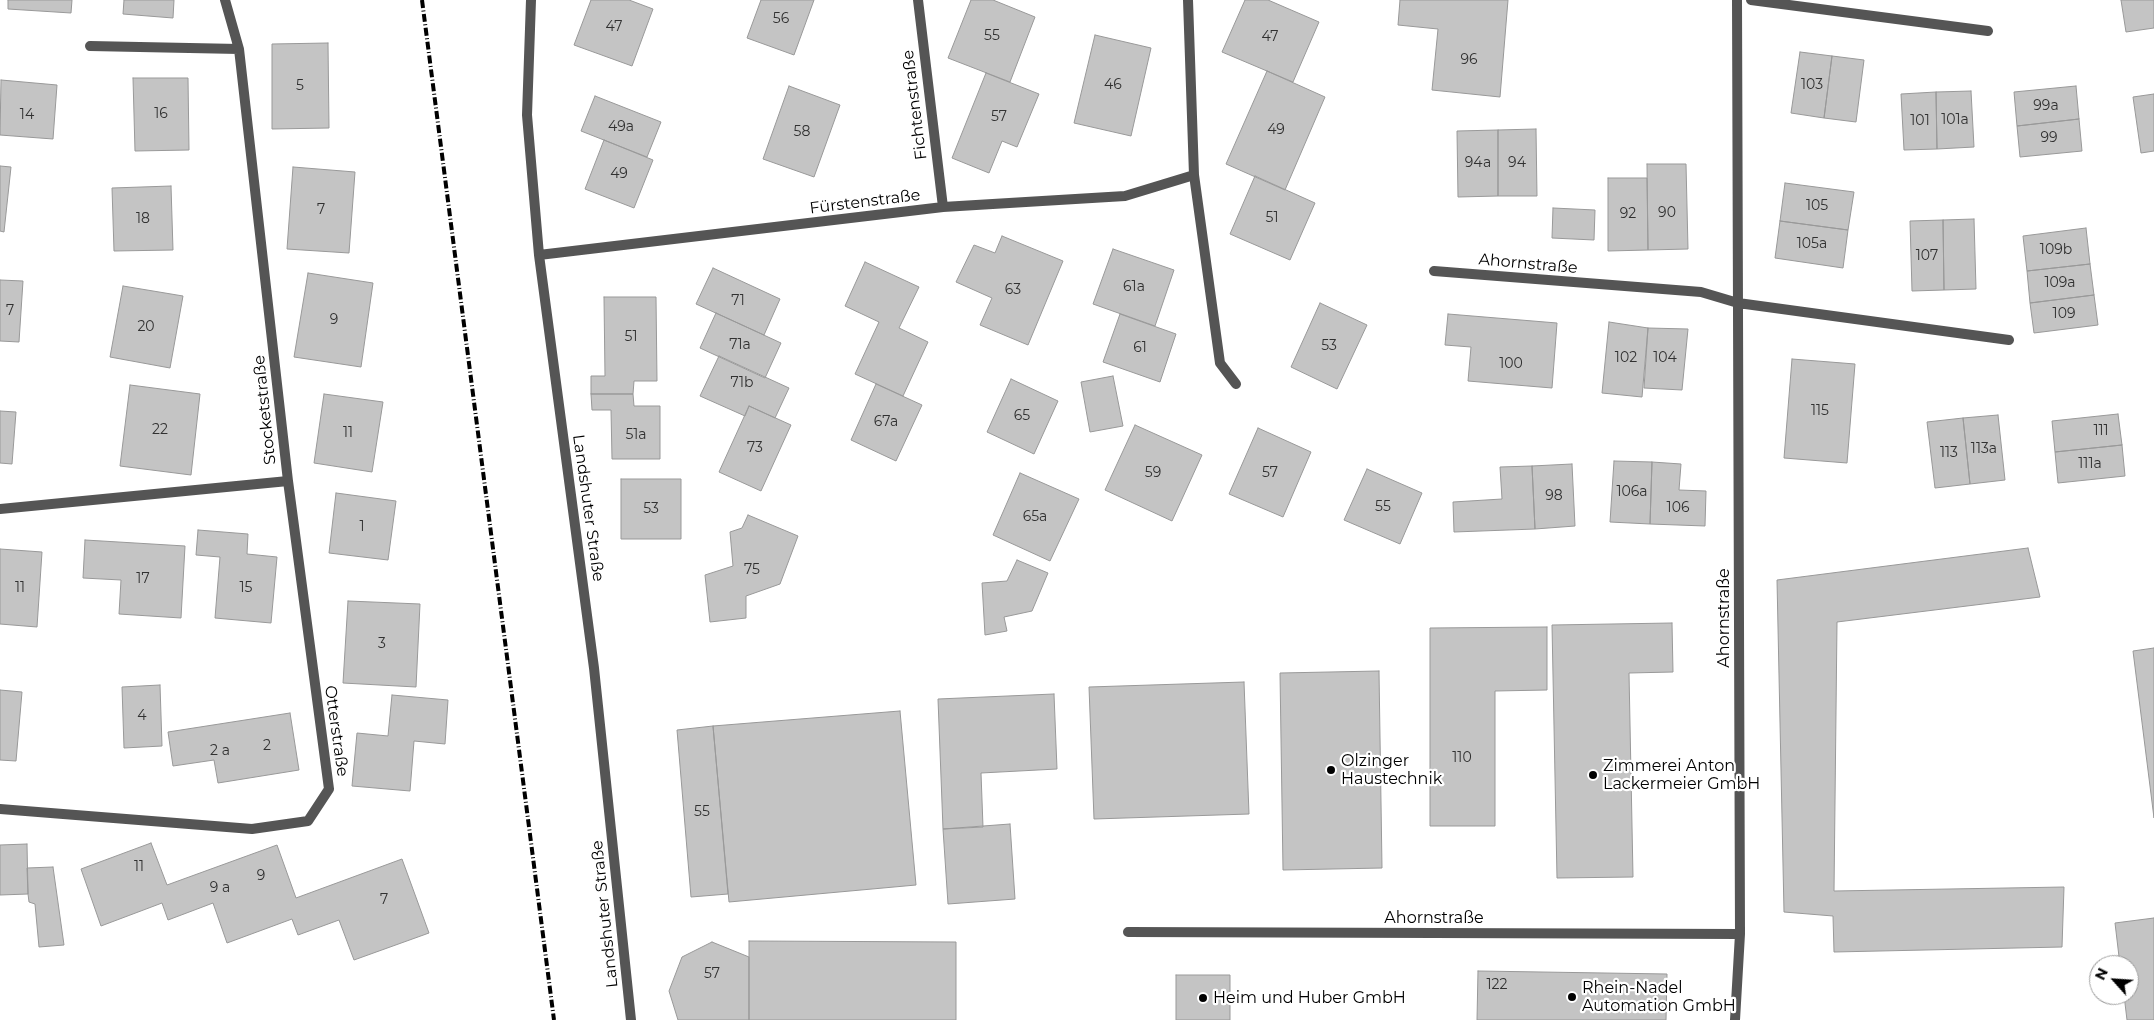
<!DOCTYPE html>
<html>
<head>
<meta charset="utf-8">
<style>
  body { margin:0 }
  #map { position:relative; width:2154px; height:1020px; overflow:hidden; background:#fff; font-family:Montserrat,sans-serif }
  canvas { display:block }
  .north { position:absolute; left:2089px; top:955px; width:50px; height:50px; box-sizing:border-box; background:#fff; border:1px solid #999; border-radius:50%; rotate:296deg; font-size:14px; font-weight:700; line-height:20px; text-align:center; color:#000 }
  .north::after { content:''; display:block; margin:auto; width:18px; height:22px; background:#000; clip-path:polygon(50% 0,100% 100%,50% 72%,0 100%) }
</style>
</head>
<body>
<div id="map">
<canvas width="2154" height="1020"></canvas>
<div class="north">N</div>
</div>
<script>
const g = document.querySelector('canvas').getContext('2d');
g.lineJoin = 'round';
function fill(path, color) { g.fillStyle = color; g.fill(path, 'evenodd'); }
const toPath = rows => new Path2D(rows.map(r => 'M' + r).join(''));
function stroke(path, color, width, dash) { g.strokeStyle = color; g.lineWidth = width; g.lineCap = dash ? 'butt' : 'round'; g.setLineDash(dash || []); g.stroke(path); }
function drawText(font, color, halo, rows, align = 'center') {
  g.font = font + ' Montserrat,sans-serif'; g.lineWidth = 4.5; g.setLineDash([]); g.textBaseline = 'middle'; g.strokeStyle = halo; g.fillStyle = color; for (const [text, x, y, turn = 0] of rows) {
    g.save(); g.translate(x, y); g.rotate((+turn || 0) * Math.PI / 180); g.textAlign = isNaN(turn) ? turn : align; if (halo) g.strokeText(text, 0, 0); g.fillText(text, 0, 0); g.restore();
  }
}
const building = toPath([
  [8,0,72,0,71,13,8,9,8,0],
  [124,0,174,0,173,18,123,14,124,0],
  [591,0,629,0,653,9,632,66,574,45,591,0],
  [761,0,814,0,794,55,747,38,761,0],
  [971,0,993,0,1035,17,1010,82,948,58,971,0],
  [1245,0,1268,0,1319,22,1293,82,1222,52,1245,0],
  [1400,0,1508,0,1500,97,1432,90,1438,29,1398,25,1400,0],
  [2121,0,2154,0,2154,28,2126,32,2121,0],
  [1095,35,1151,48,1131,136,1074,123,1095,35],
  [328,43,329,128,272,129,272,44,328,43],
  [1800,52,1832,56,1824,118,1791,113,1800,52],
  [1832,56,1864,60,1856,122,1824,118,1832,56],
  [1267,71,1325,97,1285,190,1226,164,1267,71],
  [986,73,1039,94,1017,147,1002,141,989,173,952,158,986,73],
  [133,78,188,78,189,150,135,151,133,78],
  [1,80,57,85,53,139,0,135,1,80],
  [789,86,840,105,814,177,763,159,789,86],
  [2076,86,2079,119,2017,126,2014,92,2076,86],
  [1971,91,1974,147,1937,149,1936,92,1971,91],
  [1936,92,1937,149,1904,150,1901,94,1936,92],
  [2154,94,2154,151,2141,153,2133,97,2154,94],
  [595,96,661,122,647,157,581,131,595,96],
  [2079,119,2082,151,2020,157,2017,126,2079,119],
  [1536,129,1537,196,1498,196,1498,130,1536,129],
  [1498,130,1498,196,1458,197,1457,131,1498,130],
  [604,140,653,160,634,208,585,189,604,140],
  [1647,164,1686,164,1688,249,1648,250,1647,164],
  [0,166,11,167,4,232,0,231,0,166],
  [293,167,355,172,349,253,287,249,293,167],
  [1255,176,1315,203,1290,260,1230,234,1255,176],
  [1608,178,1647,178,1648,250,1608,251,1608,178],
  [1785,183,1854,192,1848,230,1780,221,1785,183],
  [171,186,173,250,114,251,112,188,171,186],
  [1553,208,1595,210,1594,240,1552,238,1553,208],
  [1974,219,1976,289,1944,290,1943,220,1974,219],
  [1943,220,1944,290,1912,291,1910,221,1943,220],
  [1780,221,1848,230,1843,268,1775,258,1780,221],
  [2086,228,2090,264,2027,271,2023,236,2086,228],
  [1002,236,1063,261,1028,345,980,325,992,298,956,282,974,245,995,253,1002,236],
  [1113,249,1174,270,1155,326,1093,304,1113,249],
  [865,262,919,287,899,328,928,342,903,396,855,374,879,322,845,306,865,262],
  [2090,264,2094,295,2030,303,2027,271,2090,264],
  [713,268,780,299,764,335,696,304,713,268],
  [308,273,373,283,361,367,294,357,308,273],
  [0,280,23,281,19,342,0,341,0,280],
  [123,286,183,296,170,368,110,357,123,286],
  [2094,295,2098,325,2034,333,2030,303,2094,295],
  [604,297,656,297,657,381,634,381,633,394,591,394,591,376,605,376,604,297],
  [1320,303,1367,325,1337,389,1291,367,1320,303],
  [716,313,781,343,765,378,700,348,716,313],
  [1120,314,1176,334,1160,382,1103,362,1120,314],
  [1448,314,1557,323,1552,388,1468,381,1471,347,1445,345,1448,314],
  [1609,322,1648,328,1642,397,1602,393,1609,322],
  [1648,328,1688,329,1682,390,1644,388,1648,328],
  [719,356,789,388,775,418,749,406,745,416,700,396,719,356],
  [1792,359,1855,364,1847,463,1784,458,1792,359],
  [1113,376,1123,426,1090,432,1081,382,1113,376],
  [1011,379,1058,401,1034,454,987,432,1011,379],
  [876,384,922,405,896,461,851,440,876,384],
  [130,385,200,394,191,475,120,466,130,385],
  [324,394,383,402,372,472,314,463,324,394],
  [591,394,633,394,634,406,660,406,660,459,612,459,611,410,592,410,591,394],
  [749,406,791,425,761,491,719,472,749,406],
  [0,411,16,412,12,464,0,463,0,411],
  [2118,414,2122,445,2055,452,2052,421,2118,414],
  [1998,415,2005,480,1970,484,1963,418,1998,415],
  [1963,418,1970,484,1935,488,1927,422,1963,418],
  [1135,425,1202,455,1172,521,1105,490,1135,425],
  [1258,428,1311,452,1283,517,1229,494,1258,428],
  [2122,445,2125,476,2058,483,2055,452,2122,445],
  [1614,461,1652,462,1650,524,1610,522,1614,461],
  [1652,462,1681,464,1679,490,1706,491,1705,526,1650,524,1652,462],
  [1572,464,1575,526,1535,529,1532,466,1572,464],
  [1532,466,1535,529,1454,532,1453,502,1502,499,1500,467,1532,466],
  [1367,469,1422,493,1400,544,1344,520,1367,469],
  [1020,473,1079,499,1050,561,993,535,1020,473],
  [621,479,681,479,681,539,621,539,621,479],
  [336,493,396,501,388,560,329,553,336,493],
  [748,515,798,536,780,584,746,596,746,618,710,622,705,575,733,566,730,532,742,528,748,515],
  [198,530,248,534,247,554,277,557,271,623,215,618,220,557,196,555,198,530],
  [85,540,185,546,181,618,119,614,121,580,83,578,85,540],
  [2028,548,2040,597,1837,622,1834,891,2064,887,2062,947,1834,952,1833,916,1784,912,1777,580,2028,548],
  [0,549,42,552,37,627,0,624,0,549],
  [1017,560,1048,573,1032,611,1004,617,1007,631,985,635,982,583,1007,581,1017,560],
  [348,601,420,604,416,687,343,683,348,601],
  [1672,623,1673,672,1629,673,1633,877,1557,878,1552,625,1672,623],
  [1547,627,1547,690,1495,691,1495,826,1430,826,1430,628,1547,627],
  [2154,648,2154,818,2133,651,2154,648],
  [1379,671,1382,868,1283,870,1280,673,1379,671],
  [1244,682,1249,814,1094,819,1089,687,1244,682],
  [160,685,162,746,124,748,122,687,160,685],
  [0,690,22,692,16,761,0,760,0,690],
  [1054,694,1057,769,981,773,983,827,943,829,938,699,1054,694],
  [392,695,448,700,445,744,414,741,410,791,352,786,357,733,388,736,392,695],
  [900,711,916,885,729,902,713,726,900,711],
  [290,713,299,770,218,783,214,760,173,766,168,732,290,713],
  [713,726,728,894,691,897,677,730,713,726],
  [1010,824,1015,899,948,904,943,829,1010,824],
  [151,843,167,885,277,845,296,898,402,859,429,933,354,960,339,920,298,935,292,919,227,943,213,903,168,920,162,903,101,926,81,869,151,843],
  [27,844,28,894,0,895,0,845,27,844],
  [53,867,64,945,39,947,35,904,29,902,28,894,27,868,53,867],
  [2154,918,2154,1020,2127,1020,2124,995,2129,995,2129,965,2120,965,2115,923,2154,918],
  [749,941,956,942,956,1020,749,1020,749,941],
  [712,942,749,957,749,1020,678,1020,669,991,682,957,712,942],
  [1478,971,1667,974,1666,1020,1477,1020,1478,971],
  [1176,975,1230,975,1230,1020,1176,1020,1176,975]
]);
fill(building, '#c4c4c4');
stroke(building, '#999', 1);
stroke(toPath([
  [531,0,527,115,539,255,594,668,631,1020],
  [918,0,943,207],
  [1188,0,1194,175,1220,363,1236,384],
  [1751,0,1988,31],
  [90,46,239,49],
  [539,255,943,207,1125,196,1194,175],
  [1434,271,1701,292,1738,303,2009,340],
  [0,509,288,481,239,49,225,0],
  [0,809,252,829,308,821,329,789,288,481],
  [1128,932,1740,934],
  [1735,1020,1740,934,1737,0]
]), '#555', 10);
stroke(toPath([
  [422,0,554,1020]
]), '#000', 4, [8, 2.5, 1, 2.5]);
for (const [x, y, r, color] of [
  [1331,770,5,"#000"],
  [1593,775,5,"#000"],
  [1572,997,5,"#000"],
  [1203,998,5,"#000"]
]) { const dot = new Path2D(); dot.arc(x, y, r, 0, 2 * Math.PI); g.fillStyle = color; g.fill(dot); stroke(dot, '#fff', 2); }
drawText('14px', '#313131', null, [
  ["56",781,19],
  ["47",614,27],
  ["55",992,36],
  ["47",1270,37],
  ["96",1469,60],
  ["46",1113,85],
  ["103",1812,85],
  ["5",300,86],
  ["99a",2046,106],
  ["16",161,114],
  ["14",27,115],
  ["57",999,117],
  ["101a",1955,120],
  ["101",1920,121],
  ["49a",621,127],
  ["49",1276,130],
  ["58",802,132],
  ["99",2049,138],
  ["94a",1478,163],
  ["94",1517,163],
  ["49",619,174],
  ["105",1817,206],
  ["7",321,210],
  ["90",1667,213],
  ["92",1628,214],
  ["51",1272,218],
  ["18",143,219],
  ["105a",1812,244],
  ["109b",2056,250],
  ["107",1927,256],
  ["109a",2060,283],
  ["61a",1134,287],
  ["63",1013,290],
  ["71",738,301],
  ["7",10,311],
  ["109",2064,314],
  ["9",334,320],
  ["20",146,327],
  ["51",631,337],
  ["71a",740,345],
  ["53",1329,346],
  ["61",1140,348],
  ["102",1626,358],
  ["104",1665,358],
  ["100",1511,364],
  ["71b",742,383],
  ["115",1820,411],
  ["65",1022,416],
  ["67a",886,422],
  ["22",160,430],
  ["111",2101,431],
  ["11",348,433],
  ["51a",636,435],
  ["73",755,448],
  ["113a",1984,449],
  ["113",1949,453],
  ["111a",2090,464],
  ["59",1153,473],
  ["57",1270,473],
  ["106a",1632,492],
  ["98",1554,496],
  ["55",1383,507],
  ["106",1678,508],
  ["53",651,509],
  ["65a",1035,517],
  ["1",362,527],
  ["75",752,570],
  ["17",143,579],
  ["11",20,588],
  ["15",246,588],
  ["3",382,644],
  ["4",142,716],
  ["2",267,746],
  ["2 a",220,751],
  ["110",1462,758],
  ["55",702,812],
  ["11",139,867],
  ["9",261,876],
  ["9 a",220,888],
  ["7",384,900],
  ["57",712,974],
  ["122",1497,985]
]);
drawText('16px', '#000', '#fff', [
  ["Fichtenstraße",915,105,-97],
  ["Fürstenstraße",865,202,-7],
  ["Ahornstraße",1528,264,5],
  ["Stocketstraße",265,410,-96],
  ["Landshuter Straße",588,508,82],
  ["Ahornstraße",1724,618,-90],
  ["Otterstraße",336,731,82],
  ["Landshuter Straße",605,914,-96],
  ["Ahornstraße",1434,918]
]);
drawText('16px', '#000', '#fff', [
  ["Olzinger",1341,761],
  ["Haustechnik",1341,779],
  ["Zimmerei Anton",1603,766],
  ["Lackermeier GmbH",1603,784],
  ["Rhein-Nadel",1582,988],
  ["Automation GmbH",1582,1006],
  ["Heim und Huber GmbH",1213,998]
], 'left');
</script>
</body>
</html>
